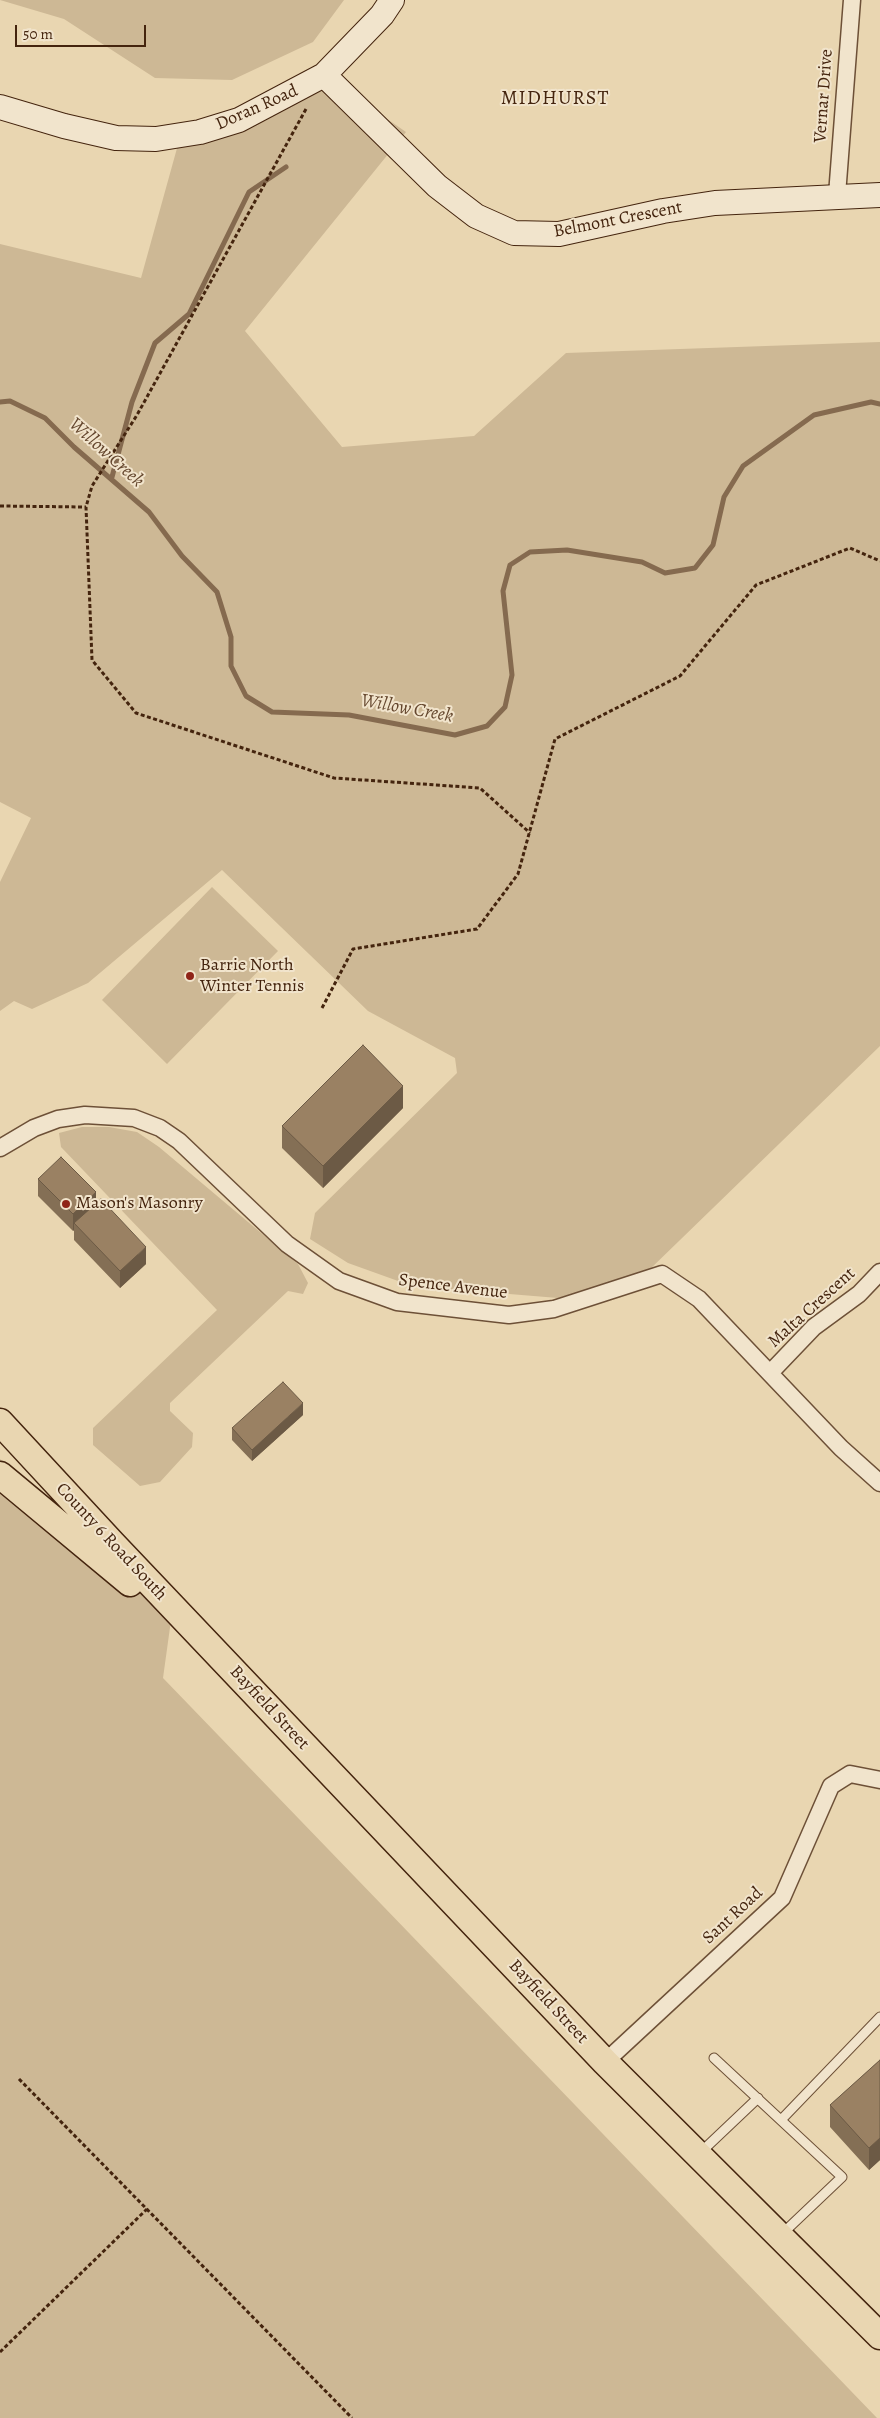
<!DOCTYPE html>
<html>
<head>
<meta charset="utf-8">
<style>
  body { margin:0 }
  #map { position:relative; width:880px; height:2418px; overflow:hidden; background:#e9d6b1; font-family:Alegreya,serif }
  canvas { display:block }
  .scale { position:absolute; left:15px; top:25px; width:131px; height:22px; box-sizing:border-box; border:2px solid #44240e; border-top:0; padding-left:6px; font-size:15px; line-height:18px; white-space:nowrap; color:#44240e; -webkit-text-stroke:4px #f1e4cc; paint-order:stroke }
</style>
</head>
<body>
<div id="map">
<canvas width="880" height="2418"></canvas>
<div class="scale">50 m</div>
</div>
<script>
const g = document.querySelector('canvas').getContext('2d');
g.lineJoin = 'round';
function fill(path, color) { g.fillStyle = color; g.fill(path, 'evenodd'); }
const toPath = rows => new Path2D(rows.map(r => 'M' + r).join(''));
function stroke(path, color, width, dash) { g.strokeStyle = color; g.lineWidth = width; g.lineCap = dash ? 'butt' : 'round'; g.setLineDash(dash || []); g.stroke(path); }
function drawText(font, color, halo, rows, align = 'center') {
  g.font = font + ' Alegreya,serif'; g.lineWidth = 4; g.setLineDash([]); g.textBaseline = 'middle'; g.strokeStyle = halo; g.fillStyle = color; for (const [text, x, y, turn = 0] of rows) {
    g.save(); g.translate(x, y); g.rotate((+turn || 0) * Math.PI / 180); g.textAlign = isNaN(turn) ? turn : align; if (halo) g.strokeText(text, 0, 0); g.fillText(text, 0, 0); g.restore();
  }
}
fill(toPath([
  [0,0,344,0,313,42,232,80,155,78,64,19],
  [325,76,406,132,245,331,342,447,474,436,566,353,880,342,880,1046,646,1273,558,1298,412,1286,348,1263,310,1239,315,1213,457,1073,455,1058,368,1011,222,870,88,983,32,1009,14,1001,0,1011,0,882,31,818,0,802,0,244,141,278,184,123,234,114],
  [212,887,278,951,167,1064,102,1000],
  [82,1127,109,1127,137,1132,159,1147,298,1264,308,1283,303,1294,288,1291,170,1403,170,1411,193,1433,192,1447,160,1482,140,1486,93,1445,93,1428,217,1310,61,1147,59,1133],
  [0,1459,25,1478,172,1613,163,1678,877,2418,0,2418]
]), '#cdb895');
stroke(toPath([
  [0,402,10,401,45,418,74,447,149,512,182,556,217,592,231,637,231,666,246,696,272,712,349,715,455,735,487,726,505,707,512,675,503,591,510,565,530,552,567,550,642,562,665,573,695,568,713,545,724,497,743,466,814,415,871,402,880,404],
  [112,477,132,402,155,343,189,314,249,192,286,167]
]), '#856a4f', 5);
const lane = toPath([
  [714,2058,842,2177,782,2234],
  [781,2120,880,2017],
  [700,2153,758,2098]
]);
const street = toPath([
  [837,195,852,0],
  [0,1148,34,1128,58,1119,85,1115,134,1118,160,1128,179,1141,287,1244,339,1281,397,1302,509,1315,554,1309,662,1274,699,1299,841,1448,880,1483],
  [770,1373,814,1327,859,1294,880,1272],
  [605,2062,782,1898,831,1786,850,1774,880,1780]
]);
const secondary = toPath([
  [324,75,437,186,476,216,514,233,559,234,663,211,715,203,880,195],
  [0,107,64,126,116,138,156,139,200,132,239,120,324,75,382,15,392,0]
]);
const primary = toPath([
  [0,1422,112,1543,605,2062,880,2336],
  [0,1475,130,1583]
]);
stroke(lane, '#6d5037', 11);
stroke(street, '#6d5037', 19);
stroke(secondary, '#44240e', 26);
stroke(primary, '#44240e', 29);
stroke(toPath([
  [306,109,137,415,92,486,86,507,92,660,136,713,334,778,480,788,530,833],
  [0,506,86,507],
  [322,1008,353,949,477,929,518,874,555,739,680,676,756,585,850,548,880,561],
  [19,2079,352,2418],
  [0,2352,147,2209]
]), '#44240e', 3, [4, 2.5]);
stroke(lane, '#f1e4cc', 9);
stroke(street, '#f1e4cc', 16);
stroke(secondary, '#f1e4cc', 24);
stroke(primary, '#e9d6b1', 26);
fill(toPath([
  [403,1108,323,1188,282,1148,282,1126],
  [38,1179,96,1203,146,1264,120,1288,74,1240,74,1230,73,1231,38,1196],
  [303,1415,252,1461,232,1440,232,1428],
  [880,2060,880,2160,869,2170,830,2127,830,2105]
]), '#846f55');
fill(toPath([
  [403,1086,403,1108,323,1188,323,1166],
  [96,1192,96,1209,74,1223,74,1230,73,1231,73,1214],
  [146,1247,146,1264,120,1288,120,1271],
  [303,1403,303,1415,252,1461,252,1450],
  [880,2138,880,2160,869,2170,869,2148]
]), '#6c5a45');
const building = toPath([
  [363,1045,403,1086,323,1166,282,1126,363,1045],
  [61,1157,96,1192,73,1214,38,1179,61,1157],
  [101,1199,146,1247,120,1271,74,1223,101,1199],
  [283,1382,303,1403,252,1450,232,1428,283,1382],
  [880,2060,880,2138,869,2148,830,2105,880,2060]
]);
fill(building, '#9a8163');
stroke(building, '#6c5a45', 1);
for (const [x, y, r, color] of [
  [190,976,5,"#8f2418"],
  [66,1204,5,"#8f2418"]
]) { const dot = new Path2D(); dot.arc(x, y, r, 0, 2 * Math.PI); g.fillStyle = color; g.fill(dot); stroke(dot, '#f1e4cc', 2); }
drawText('18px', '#44240e', '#f1e4cc', [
  ["Vernar Drive",824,96,-86],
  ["Doran Road",257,108,-24],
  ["Belmont Crescent",618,220,-11],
  ["Spence Avenue",453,1287,7],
  ["Malta Crescent",812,1308,-42],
  ["County 6 Road South",111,1542,47],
  ["Bayfield Street",269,1708,47],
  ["Sant Road",733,1916,-43],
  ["Bayfield Street",548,2002,47]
]);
drawText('18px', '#44240e', '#f1e4cc', [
  ["Barrie North",200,966],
  ["Winter Tennis",200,987],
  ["Mason's Masonry",76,1204]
], 'left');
drawText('italic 19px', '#65472e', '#f1e4cc', [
  ["Willow Creek",106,453,42],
  ["Willow Creek",407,709,10]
]);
g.letterSpacing = '1px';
drawText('20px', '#44240e', '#f1e4cc', [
  ["MIDHURST",555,99]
]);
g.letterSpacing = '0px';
</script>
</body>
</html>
